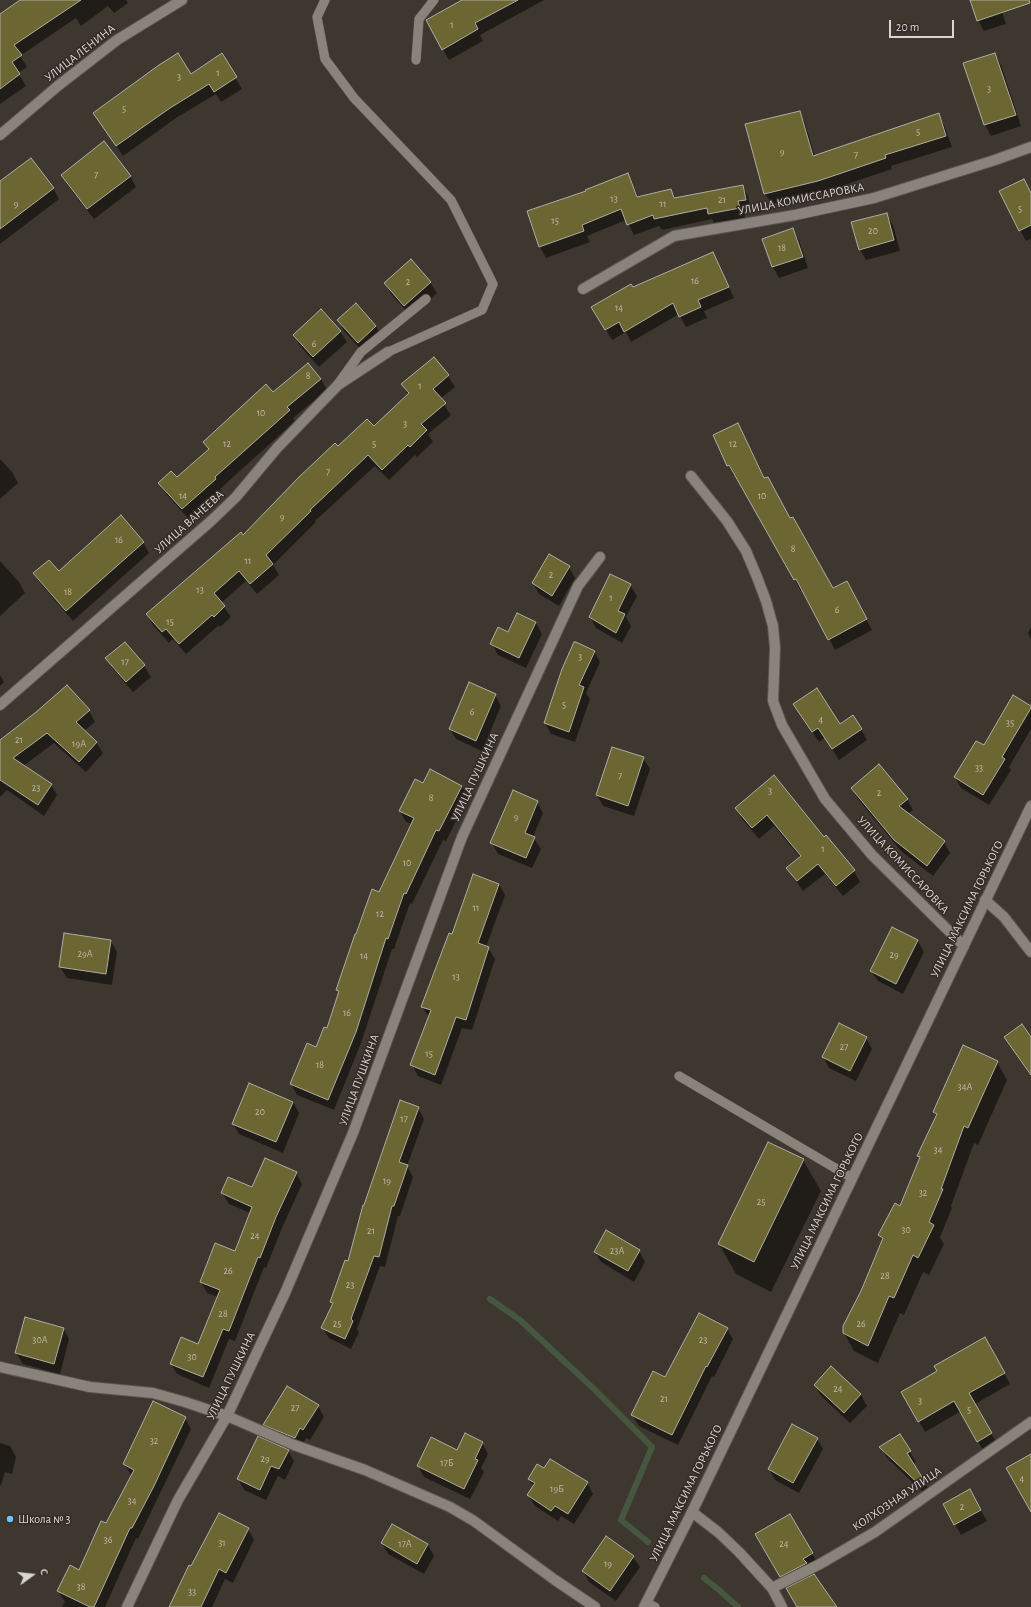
<!DOCTYPE html>
<html>
<head>
<meta charset="utf-8">
<style>
  body { margin:0 }
  #map { position:relative; width:1031px; height:1607px; overflow:hidden; background:#3d3730; font-family:"Alegreya Sans",sans-serif }
  canvas { display:block }
  .north { position:absolute; left:12px; top:1555px; width:40px; height:40px; -webkit-text-stroke:3px #332c26; paint-order:stroke; rotate:75deg; font-size:11px; font-weight:700; line-height:16px; text-align:center; color:#d9d5d1 }
  .north::after { content:''; display:block; margin:auto; width:14px; height:18px; background:#d9d5d1; clip-path:polygon(50% 0,100% 100%,50% 72%,0 100%) }
  .scale { position:absolute; left:889px; top:20px; width:65px; height:18px; box-sizing:border-box; border:2px solid #d9d5d1; border-top:0; padding-left:5px; font-size:12px; line-height:14px; white-space:nowrap; color:#d9d5d1; -webkit-text-stroke:3px #332c26; paint-order:stroke }
</style>
</head>
<body>
<div id="map">
<canvas width="1031" height="1607"></canvas>
<div class="north">С</div>
<div class="scale">20 m</div>
</div>
<script>
const g = document.querySelector('canvas').getContext('2d');
g.lineJoin = 'round';
function fill(path, color) { g.fillStyle = color; g.fill(path, 'evenodd'); }
const toPath = rows => new Path2D(rows.map(r => 'M' + r).join(''));
function stroke(path, color, width, dash) { g.strokeStyle = color; g.lineWidth = width; g.lineCap = dash ? 'butt' : 'round'; g.setLineDash(dash || []); g.stroke(path); }
function drawText(font, color, halo, rows, align = 'center') {
  g.font = font + ' "Alegreya Sans",sans-serif'; g.lineWidth = 3; g.setLineDash([]); g.textBaseline = 'middle'; g.strokeStyle = halo; g.fillStyle = color; for (const [text, x, y, turn = 0] of rows) {
    g.save(); g.translate(x, y); g.rotate((+turn || 0) * Math.PI / 180); g.textAlign = isNaN(turn) ? turn : align; if (halo) g.strokeText(text, 0, 0); g.fillText(text, 0, 0); g.restore();
  }
}
fill(toPath([
  [23,0,126,0,128,3,114,13,108,6,81,26,76,18,20,56,27,67,18,73,26,86,0,104,0,16],
  [464,0,544,0,480,35,483,41,449,60,427,21],
  [971,0,998,0,1006,24,984,31,978,20],
  [995,54,1001,65,1021,126,991,136,985,125,964,64],
  [221,55,242,89,221,102,216,94,176,118,123,156,94,113,190,75],
  [799,112,805,123,815,157,938,114,944,125,952,147,891,166,892,169,824,192,772,204,765,194],
  [627,174,639,198,671,190,676,199,742,186,748,196,751,211,744,212,745,218,715,225,712,219,662,230,659,226,634,235,626,220,587,236,590,242,546,258,540,247,528,212,587,191],
  [62,175,130,176,136,187,94,219,68,186],
  [0,184,53,188,59,199,0,244],
  [1031,193,1031,242,1030,239,1026,241,1020,230],
  [886,214,893,225,900,251,866,260,860,249],
  [793,229,799,240,808,268,779,278,773,267,763,239],
  [713,253,734,298,704,311,707,318,686,327,679,314,631,342,626,332,612,340,593,308,632,288],
  [430,282,437,293,411,316,391,294,385,283],
  [356,304,376,326,382,337,364,353,344,331,338,320],
  [340,331,347,342,319,367,300,346,294,335],
  [433,358,448,376,455,387,440,399,451,415,428,434,433,442,417,457,415,455,389,480,375,466,315,521,316,522,273,565,279,575,257,594,246,581,221,603,231,617,220,627,219,625,186,654,173,639,169,643,153,625,147,615,242,536,338,448,374,428,408,394,403,384],
  [321,379,327,390,293,418,295,421,220,489,221,490,189,519,166,494,159,483,177,479,209,450,204,442,273,394],
  [738,424,765,479,832,590,852,593,872,630,835,650,803,590,801,591,736,475,734,476,728,465],
  [0,459,12,472,18,483,0,499],
  [143,542,149,553,73,621,41,584,34,574,59,573],
  [0,561,19,582,25,593,0,616],
  [569,567,575,578,559,606,539,594,533,583],
  [630,585,637,596,626,617,631,626,622,643,596,628,590,617],
  [518,614,536,623,542,634,526,668,498,655,492,644,508,633],
  [1031,627,1031,639,1028,633],
  [125,643,144,666,151,677,133,692,113,669,107,658],
  [594,651,600,662,586,693,590,699,575,742,551,734,545,723],
  [0,675,4,682,0,686],
  [495,695,501,706,482,751,456,739,450,729],
  [794,705,840,725,861,729,867,740,839,760,825,738,819,742],
  [1031,707,1031,729,1009,767,1011,770,989,805,961,788,955,777,984,747],
  [89,711,95,722,84,731,96,742,103,753,86,772,54,743,23,766,51,785,57,795,44,816,7,790,0,797,0,745],
  [643,758,650,769,634,816,603,806,597,795],
  [773,777,824,838,826,836,854,871,860,882,843,896,825,874,803,891,787,868,800,857,774,826,759,839,742,819,736,808],
  [424,785,462,786,468,797,446,841,443,840,412,904,410,903,394,949,392,949,361,1043,334,1110,297,1095,291,1084,328,1030,339,993,337,990,357,936,380,893,412,824,406,822,400,811],
  [852,788,907,799,913,810,908,814,944,842,950,853,933,876,901,851,858,799],
  [537,802,543,813,533,837,541,849,532,868,498,854,492,843],
  [499,884,505,895,486,947,488,948,495,959,472,1030,462,1028,441,1085,418,1076,412,1065,429,1017,422,1007,453,935],
  [893,928,918,941,924,952,903,994,878,981,871,971],
  [111,941,117,952,112,985,67,978,60,967],
  [866,1038,872,1049,856,1081,829,1068,823,1057],
  [997,1062,1007,1080,978,1145,974,1143,951,1206,952,1208,940,1237,944,1244,929,1275,923,1272,904,1315,900,1313,878,1363,854,1351,844,1333,883,1241,880,1235,901,1208,920,1159,919,1156,937,1117,934,1112],
  [293,1102,299,1113,283,1153,239,1134,233,1124],
  [418,1108,424,1119,407,1166,413,1177,400,1216,398,1216,385,1267,380,1266,357,1329,359,1332,351,1349,329,1338,322,1327,333,1305,331,1302],
  [768,1143,803,1160,821,1191,771,1292,736,1274,719,1244],
  [296,1173,302,1184,282,1228,266,1268,264,1267,235,1341,229,1339,209,1388,177,1374,171,1364,198,1346,218,1297,207,1293,201,1282,216,1244,235,1252,250,1213,229,1204,222,1193,252,1188],
  [639,1251,645,1262,634,1282,601,1262,595,1252],
  [63,1328,69,1339,60,1374,23,1364,16,1353],
  [727,1329,733,1339,714,1377,712,1376,678,1445,639,1426,632,1415,666,1378],
  [985,1339,1010,1384,975,1404,997,1444,984,1452,961,1411,925,1432,902,1392,939,1372],
  [831,1367,861,1395,867,1406,850,1423,821,1396,815,1385],
  [318,1406,324,1417,310,1440,306,1438,301,1448,271,1435,265,1425],
  [185,1418,191,1429,138,1539,136,1538,105,1607,62,1607,65,1602,58,1591,79,1571,107,1524,132,1476,124,1464],
  [900,1435,916,1462,913,1464,931,1493,927,1496,887,1458,881,1447],
  [817,1439,823,1449,799,1493,775,1480,769,1469],
  [0,1443,10,1446,16,1457,12,1474,5,1472,1,1485,0,1485],
  [482,1443,488,1454,481,1468,484,1472,470,1499,424,1477,418,1466],
  [288,1451,294,1461,285,1480,278,1476,266,1500,244,1490,238,1479],
  [544,1470,587,1483,593,1494,574,1524,561,1516,558,1521,535,1506,528,1495,534,1487,529,1479],
  [969,1490,987,1521,961,1535,944,1504],
  [790,1515,818,1564,809,1570,836,1607,798,1607,756,1534],
  [392,1525,428,1545,434,1556,424,1574,388,1554,382,1543],
  [248,1529,254,1540,233,1583,225,1579,212,1607,170,1607,192,1567],
  [633,1557,640,1567,616,1601,589,1582,583,1571]
]), '#0007');
stroke(toPath([
  [490,1299,520,1320,593,1388,652,1447,621,1520,648,1542],
  [704,1578,719,1590,738,1607]
]), '#45583f', 6);
const building = toPath([
  [20,0,81,0,14,45,22,55,12,62,20,74,0,89,0,14,20,0],
  [462,0,518,0,475,23,478,29,442,50,426,20,462,0],
  [970,0,1029,0,1030,3,977,21,970,0],
  [178,53,191,74,222,53,237,77,214,92,209,84,170,108,116,146,93,113,159,65,178,53],
  [995,53,1016,115,984,125,963,63,995,53],
  [800,111,813,156,939,113,946,136,885,155,886,158,818,181,764,194,745,124,800,111],
  [104,141,131,176,87,209,61,175,104,141],
  [31,158,54,188,0,229,0,181,31,158],
  [628,173,637,197,671,189,674,198,743,185,746,200,738,201,740,208,708,214,707,208,654,219,653,215,627,225,621,209,582,225,584,231,539,247,527,211,586,191,585,190,628,173],
  [1024,179,1031,193,1031,225,1019,231,999,191,1024,179],
  [887,213,894,240,859,250,851,222,887,213],
  [793,228,803,257,772,267,762,239,793,228],
  [713,252,729,287,698,300,701,307,679,317,673,303,624,332,619,322,605,330,591,307,631,284,633,287,713,252],
  [411,259,431,282,404,306,384,283,411,259],
  [356,303,376,326,358,343,337,320,356,303],
  [321,309,341,331,313,357,293,335,321,309],
  [434,357,449,375,433,389,446,403,421,424,427,430,410,447,408,445,382,470,368,455,310,510,311,511,266,555,273,564,250,584,239,571,214,593,225,606,214,617,212,615,179,644,166,629,162,632,146,614,241,532,243,535,299,477,335,443,338,446,367,419,374,426,409,393,401,384,434,357],
  [308,363,321,379,287,407,290,410,215,477,216,479,182,509,158,483,171,471,177,477,209,449,203,442,266,384,273,392,308,363],
  [738,423,764,478,768,477,790,518,793,517,833,588,847,581,867,619,828,640,796,579,794,580,729,465,727,466,713,435,738,423],
  [121,515,144,542,66,611,33,573,49,560,59,571,121,515],
  [549,554,570,566,552,596,532,583,549,554],
  [610,574,631,584,618,611,625,614,616,633,589,617,610,574],
  [517,613,536,622,519,658,490,644,498,627,508,632,517,613],
  [125,642,145,665,126,682,105,658,125,642],
  [574,642,576,642,595,651,579,685,584,687,569,732,544,723,562,669,574,642],
  [469,682,496,694,476,741,449,729,469,682],
  [67,685,90,710,76,722,97,742,79,762,47,733,13,758,52,784,38,805,0,780,0,740,35,713,67,685],
  [817,688,840,724,853,715,862,729,832,749,818,728,812,732,793,704,817,688],
  [1013,695,1031,706,1031,708,1002,757,1005,759,983,795,954,777,976,741,984,745,1013,695],
  [612,747,644,757,628,806,596,795,612,747],
  [879,764,908,799,899,806,945,841,927,866,894,840,851,788,879,764],
  [430,769,462,786,439,831,436,830,406,894,404,893,388,939,386,938,356,1032,328,1100,290,1084,307,1043,316,1047,324,1027,327,1028,339,991,336,990,355,934,356,934,372,889,379,892,414,818,399,811,415,779,423,783,430,769],
  [774,775,824,837,826,835,855,870,836,886,818,864,797,881,786,868,801,856,767,815,752,828,735,808,774,775],
  [513,790,538,801,525,833,535,837,526,858,490,843,513,790],
  [473,874,499,884,478,943,489,947,466,1020,456,1017,435,1075,410,1065,431,1010,421,1007,449,933,452,934,473,874],
  [892,927,918,940,896,984,870,971,892,927],
  [64,933,111,940,106,974,59,967,64,933],
  [839,1023,867,1037,850,1071,822,1057,839,1023],
  [1022,1024,1031,1037,1031,1075,1004,1037,1022,1024],
  [963,1045,998,1061,968,1128,964,1126,941,1189,943,1189,929,1222,934,1225,918,1258,913,1255,894,1298,889,1296,868,1346,843,1333,843,1326,861,1291,883,1238,878,1235,895,1203,900,1206,920,1157,917,1156,937,1114,933,1112,963,1045],
  [249,1083,293,1102,276,1142,232,1124,249,1083],
  [400,1100,419,1107,399,1162,408,1165,394,1206,392,1206,379,1257,374,1256,351,1319,353,1321,345,1339,321,1328,333,1303,330,1302,345,1260,348,1261,363,1205,364,1205,400,1100],
  [768,1142,804,1159,754,1262,718,1244,768,1142],
  [265,1158,297,1172,276,1217,260,1258,258,1257,229,1331,223,1329,203,1377,170,1364,181,1337,198,1344,220,1290,200,1282,215,1243,235,1251,252,1207,221,1193,228,1177,252,1187,265,1158],
  [606,1230,640,1250,628,1271,594,1252,606,1230],
  [699,1313,728,1328,707,1367,706,1366,672,1435,631,1415,653,1371,665,1377,699,1313],
  [25,1317,64,1328,54,1364,15,1353,25,1317],
  [985,1337,1005,1373,969,1393,992,1433,977,1442,954,1401,918,1422,901,1392,937,1371,934,1366,985,1337],
  [831,1366,861,1394,844,1413,814,1385,831,1366],
  [287,1386,319,1405,303,1430,300,1428,295,1438,263,1425,287,1386],
  [153,1401,186,1417,154,1486,132,1528,130,1528,94,1607,90,1607,57,1591,70,1565,79,1570,101,1521,106,1523,134,1470,123,1464,153,1401],
  [792,1424,818,1438,793,1483,768,1469,792,1424],
  [465,1433,483,1442,475,1459,478,1460,464,1489,417,1466,431,1437,457,1450,465,1433],
  [900,1434,911,1451,907,1453,925,1482,921,1486,879,1447,900,1434],
  [258,1436,289,1450,279,1469,271,1466,260,1490,237,1479,258,1436],
  [1031,1454,1031,1512,1006,1468,1031,1454],
  [550,1459,588,1482,568,1514,555,1506,551,1511,527,1495,535,1483,528,1479,537,1464,544,1468,550,1459],
  [970,1489,981,1510,954,1525,943,1504,970,1489],
  [219,1513,249,1528,226,1573,219,1569,201,1607,169,1607,189,1565,191,1566,219,1513],
  [790,1514,813,1553,803,1559,807,1563,780,1577,755,1534,790,1514],
  [392,1524,428,1544,417,1564,381,1543,392,1524],
  [606,1536,634,1556,610,1591,582,1571,606,1536],
  [814,1574,837,1607,797,1607,786,1588,814,1574]
]);
fill(building, '#6c6632');
stroke(building, '#adada3', 1);
const lane = toPath([
  [325,0,317,17,325,59,354,98,451,200,493,284,482,310,388,352],
  [416,60,419,19,434,0],
  [338,384,361,352,426,299],
  [679,1076,852,1178],
  [647,1603,655,1607]
]);
const street = toPath([
  [0,135,59,85,117,40,182,0],
  [583,289,674,236,795,215,874,198,995,160,1031,147],
  [691,476,727,521,746,551,757,577,766,601,773,626,775,648,773,701,782,725,825,799,872,855,964,946],
  [0,705,211,521,236,497,277,448,338,385,388,352],
  [985,900,1004,917,1031,952],
  [0,1367,90,1387,153,1393,185,1402,227,1416,294,1445,365,1470,450,1507,474,1521,555,1580,595,1607],
  [692,1512,718,1532,739,1552,772,1588,782,1607],
  [772,1588,820,1564,875,1532,1031,1422],
  [127,1607,178,1500,227,1416,285,1293,353,1133,462,837,578,586,600,557]
]);
const secondary = toPath([
  [644,1607,692,1512,1031,806]
]);
stroke(lane, '#5a5550', 10);
stroke(street, '#5a5550', 12);
stroke(secondary, '#5a5550', 12);
stroke(lane, '#8a837b', 9);
stroke(street, '#8a837b', 10);
stroke(secondary, '#8a837b', 10);
for (const [x, y, r, color] of [
  [10,1519,4,"#77bff7"]
]) { const dot = new Path2D(); dot.arc(x, y, r, 0, 2 * Math.PI); g.fillStyle = color; g.fill(dot); stroke(dot, '#332c26', 1.5); }
drawText('10px', '#beb9a9', null, [
  ["1",452,25],
  ["1",218,73],
  ["3",179,77],
  ["3",989,89],
  ["5",124,109],
  ["5",918,132],
  ["9",782,152],
  ["7",856,155],
  ["7",96,175],
  ["13",614,199],
  ["21",722,200],
  ["9",16,204],
  ["11",663,204],
  ["5",1020,209],
  ["15",555,221],
  ["20",873,231],
  ["18",782,248],
  ["16",695,281],
  ["2",408,282],
  ["14",619,308],
  ["6",314,344],
  ["8",308,376],
  ["1",420,386],
  ["10",261,413],
  ["3",405,424],
  ["12",227,444],
  ["5",374,444],
  ["12",733,444],
  ["7",328,472],
  ["14",183,496],
  ["10",762,496],
  ["9",282,517],
  ["16",119,540],
  ["8",793,549],
  ["11",248,561],
  ["2",551,575],
  ["13",200,590],
  ["18",68,592],
  ["1",611,598],
  ["6",837,610],
  ["15",170,622],
  ["3",580,657],
  ["17",125,662],
  ["5",564,705],
  ["6",472,712],
  ["4",821,720],
  ["35",1010,723],
  ["21",19,740],
  ["19А",79,744],
  ["33",979,768],
  ["7",620,776],
  ["23",36,788],
  ["3",770,791],
  ["2",879,793],
  ["8",431,798],
  ["9",516,817],
  ["1",823,849],
  ["10",407,863],
  ["11",476,908],
  ["12",380,914],
  ["29А",85,954],
  ["29",894,955],
  ["14",364,956],
  ["13",456,977],
  ["16",347,1013],
  ["27",844,1047],
  ["15",429,1054],
  ["18",320,1065],
  ["34А",965,1087],
  ["20",260,1112],
  ["17",404,1119],
  ["34",938,1150],
  ["19",387,1181],
  ["32",923,1193],
  ["25",761,1202],
  ["30",906,1230],
  ["21",371,1231],
  ["24",255,1236],
  ["23А",617,1251],
  ["26",228,1271],
  ["28",885,1276],
  ["23",350,1285],
  ["28",223,1314],
  ["25",337,1324],
  ["26",861,1324],
  ["30А",40,1340],
  ["23",703,1340],
  ["30",192,1357],
  ["24",838,1389],
  ["21",664,1399],
  ["3",920,1401],
  ["27",295,1408],
  ["5",969,1410],
  ["32",154,1441],
  ["29",265,1459],
  ["17Б",447,1463],
  ["4",1022,1479],
  ["19Б",557,1489],
  ["34",132,1501],
  ["2",962,1507],
  ["36",108,1540],
  ["31",222,1543],
  ["17А",405,1544],
  ["24",784,1544],
  ["19",608,1564],
  ["38",81,1587],
  ["33",192,1592]
]);
drawText('12px', '#d9d5d1', '#332c26', [
  ["УЛИЦА ЛЕНИНА",80,53,-38],
  ["УЛИЦА КОМИССАРОВКА",801,199,-11],
  ["УЛИЦА ВАНЕЕВА",189,522,-42],
  ["УЛИЦА ПУШКИНА",475,777,-65],
  ["УЛИЦА КОМИССАРОВКА",903,865,47],
  ["УЛИЦА МАКСИМА ГОРЬКОГО",967,909,-64],
  ["УЛИЦА ПУШКИНА",359,1080,-70],
  ["УЛИЦА МАКСИМА ГОРЬКОГО",827,1201,-64],
  ["УЛИЦА ПУШКИНА",231,1376,-64],
  ["УЛИЦА МАКСИМА ГОРЬКОГО",686,1493,-64],
  ["КОЛХОЗНАЯ УЛИЦА",897,1499,-34]
]);
drawText('12px', '#d9d5d1', '#332c26', [
  ["Школа № 3",18,1519]
], 'left');
</script>
</body>
</html>
